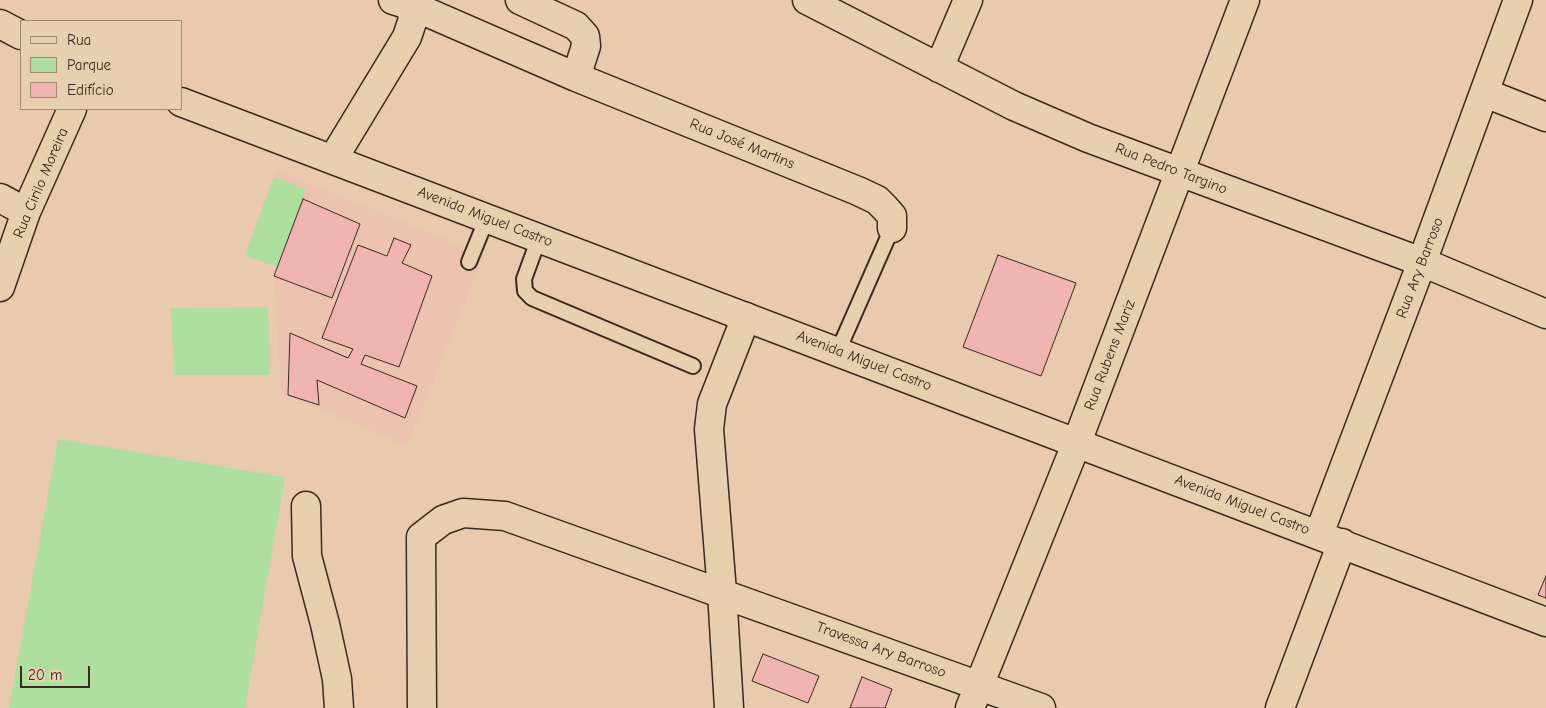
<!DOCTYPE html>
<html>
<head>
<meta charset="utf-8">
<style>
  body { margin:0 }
  #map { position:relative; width:1546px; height:708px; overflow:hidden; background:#e9caaf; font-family:"Comic Neue",sans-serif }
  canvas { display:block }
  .legend { position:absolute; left:20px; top:20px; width:162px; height:90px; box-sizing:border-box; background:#e7cfaf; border:1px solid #a28d75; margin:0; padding:6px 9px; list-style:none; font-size:15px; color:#3b2a1e }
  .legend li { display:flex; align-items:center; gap:10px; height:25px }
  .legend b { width:25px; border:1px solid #a28d75 }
  .scale { position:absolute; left:20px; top:666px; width:70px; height:22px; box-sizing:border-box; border:2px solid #3b2a1e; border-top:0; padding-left:6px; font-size:15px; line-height:18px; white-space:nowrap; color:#3b2a1e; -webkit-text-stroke:4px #e7cfaf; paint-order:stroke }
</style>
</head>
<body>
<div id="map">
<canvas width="1546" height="708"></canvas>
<ul class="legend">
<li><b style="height:6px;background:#e7cfaf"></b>Rua</li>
<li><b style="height:14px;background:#aedf9f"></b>Parque</li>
<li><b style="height:14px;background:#f0b4b1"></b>Edifício</li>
</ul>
<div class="scale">20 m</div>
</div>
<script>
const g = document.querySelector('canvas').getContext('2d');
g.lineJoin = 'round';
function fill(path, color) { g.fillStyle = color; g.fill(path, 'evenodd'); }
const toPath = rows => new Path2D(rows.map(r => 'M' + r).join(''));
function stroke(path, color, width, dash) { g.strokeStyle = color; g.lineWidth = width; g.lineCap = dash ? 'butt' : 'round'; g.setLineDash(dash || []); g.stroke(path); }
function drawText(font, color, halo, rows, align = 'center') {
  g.font = font + ' "Comic Neue",sans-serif'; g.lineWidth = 4.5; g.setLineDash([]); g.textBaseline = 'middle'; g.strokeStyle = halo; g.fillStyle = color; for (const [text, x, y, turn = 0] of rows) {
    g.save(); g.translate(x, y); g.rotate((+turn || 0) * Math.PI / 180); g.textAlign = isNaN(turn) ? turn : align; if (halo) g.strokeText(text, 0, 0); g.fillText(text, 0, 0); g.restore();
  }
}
fill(toPath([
  [276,170,484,255,407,446,281,393,274,276,277,267,245,255]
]), '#ebc3b0');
fill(toPath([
  [274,177,306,189,277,267,245,255],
  [268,307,270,375,174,375,171,308],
  [58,439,285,477,245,708,9,708]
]), '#aedf9f');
const building = toPath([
  [303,199,360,224,332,298,274,276,303,199],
  [394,238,411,245,402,263,432,276,399,367,365,355,361,364,417,386,405,418,317,380,319,405,288,395,290,333,348,358,353,349,322,338,358,245,387,256,394,238],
  [998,255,1076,283,1041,376,963,347,998,255],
  [1546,576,1546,598,1538,595,1546,576],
  [763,654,819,676,808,703,752,681,763,654],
  [862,677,892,689,885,708,850,708,862,677]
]);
fill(building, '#f0b4b1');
stroke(building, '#3b2a1e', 1);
const lane = toPath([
  [539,238,524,279,525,291,532,298,693,366],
  [469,262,487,218],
  [838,351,892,228]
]);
const street = toPath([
  [393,0,415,7,576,77,858,191,877,200,885,208,892,216,892,228],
  [520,0,576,26,585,36,586,46,576,77],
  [807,0,1014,106,1088,138,1422,262,1546,314],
  [939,68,968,0],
  [1485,93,1546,117],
  [333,159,407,37,412,22,415,0],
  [0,198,26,212],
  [0,287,26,212,72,109],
  [306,506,307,556,325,624,337,679,339,708],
  [1319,534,1422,262,1518,0],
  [422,708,421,537,443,520,463,513,505,516,1041,708],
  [729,708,722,592,709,429,712,404,746,317],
  [970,708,1077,442,1245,0],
  [1280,708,1342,543]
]);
const secondary = toPath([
  [0,24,21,35],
  [181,102,1546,622]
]);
stroke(lane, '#3b2a1e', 18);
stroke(street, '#3b2a1e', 31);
stroke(secondary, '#3b2a1e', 31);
stroke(lane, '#e7cfaf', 14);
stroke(street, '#e7cfaf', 28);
stroke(secondary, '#e7cfaf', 28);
drawText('15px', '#3b2a1e', '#e7cfaf', [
  ["Rua José Martins",742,144,22],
  ["Rua Pedro Targino",1171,169,21],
  ["Rua Cirilo Moreira",41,183,-67],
  ["Avenida Miguel Castro",485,217,21],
  ["Rua Ary Barroso",1420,268,-69],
  ["Rua Rubens Mariz",1110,355,-69],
  ["Avenida Miguel Castro",864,361,21],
  ["Avenida Miguel Castro",1242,505,21],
  ["Travessa Ary Barroso",881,650,20]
]);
</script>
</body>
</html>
